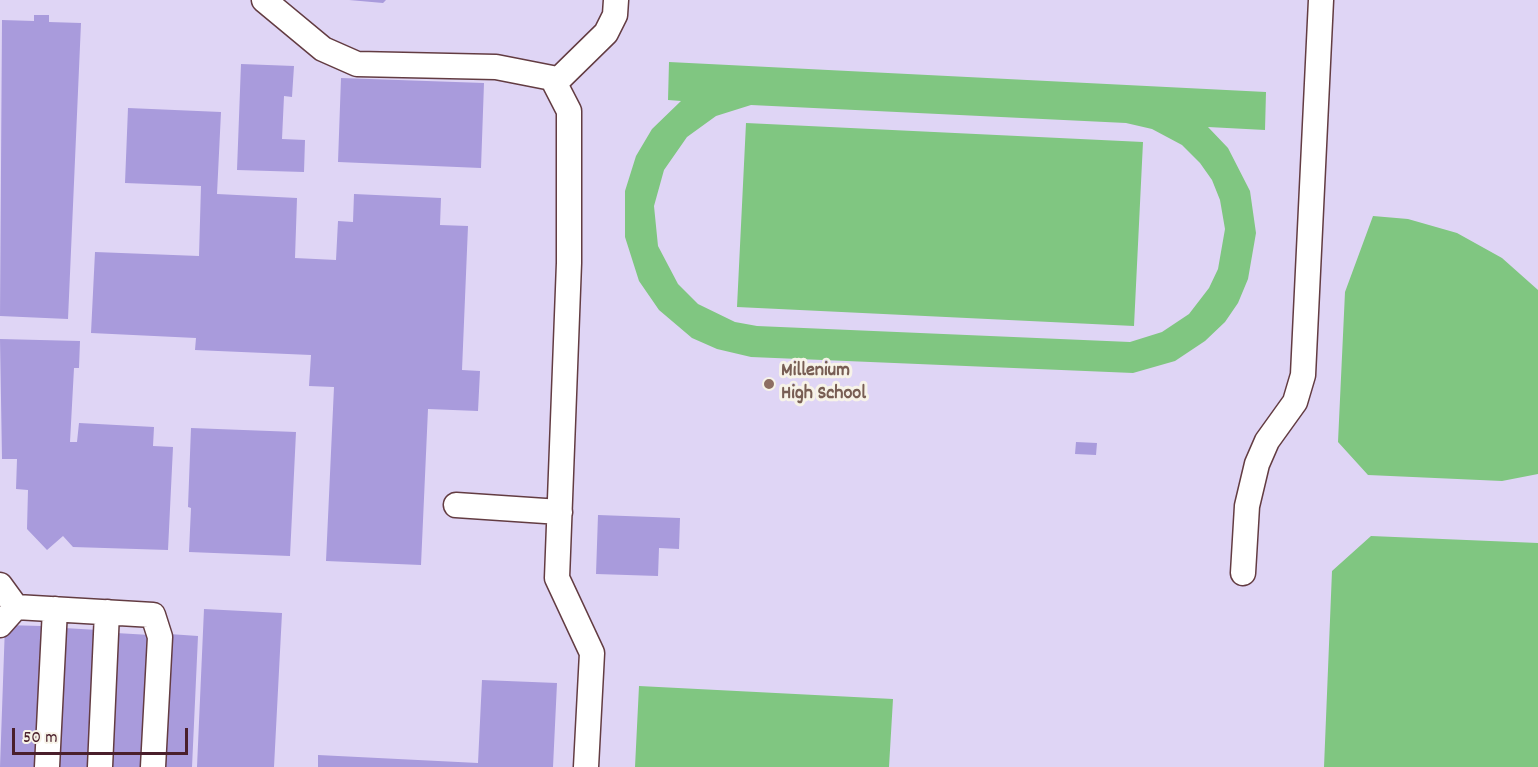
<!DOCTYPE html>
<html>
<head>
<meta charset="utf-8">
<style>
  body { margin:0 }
  #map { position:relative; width:1538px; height:767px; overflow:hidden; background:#f3e1c7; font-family:Dekko,sans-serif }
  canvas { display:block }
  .scale { position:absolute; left:12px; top:728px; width:176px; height:27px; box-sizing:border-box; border:3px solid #4a1f2b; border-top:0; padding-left:8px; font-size:18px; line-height:21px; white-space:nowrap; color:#4a1f2b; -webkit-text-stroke:4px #f7f3e8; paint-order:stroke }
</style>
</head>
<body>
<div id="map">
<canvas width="1538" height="767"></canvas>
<div class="scale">50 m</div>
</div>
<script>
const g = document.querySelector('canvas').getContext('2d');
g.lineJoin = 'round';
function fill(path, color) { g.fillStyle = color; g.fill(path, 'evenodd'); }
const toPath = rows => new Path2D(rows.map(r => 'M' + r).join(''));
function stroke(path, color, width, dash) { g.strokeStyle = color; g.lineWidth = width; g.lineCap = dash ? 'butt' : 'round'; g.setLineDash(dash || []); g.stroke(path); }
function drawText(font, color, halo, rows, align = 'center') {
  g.font = font + ' Dekko,sans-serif'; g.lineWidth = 6; g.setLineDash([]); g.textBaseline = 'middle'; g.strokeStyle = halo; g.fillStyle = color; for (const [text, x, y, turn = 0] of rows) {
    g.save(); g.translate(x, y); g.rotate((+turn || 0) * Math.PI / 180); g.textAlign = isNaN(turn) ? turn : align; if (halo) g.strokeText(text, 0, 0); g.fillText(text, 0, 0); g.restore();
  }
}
fill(toPath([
  [0,0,1538,0,1538,767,0,767]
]), '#dfd5f5');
fill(toPath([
  [669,62,1266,92,1265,130,1208,127,1228,148,1250,191,1256,233,1248,279,1238,303,1225,322,1205,341,1175,361,1133,373,751,357,717,349,692,338,659,310,639,281,625,237,625,191,636,156,652,129,681,101,668,100],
  [751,105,1126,123,1152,129,1182,145,1200,163,1212,180,1220,200,1225,229,1218,269,1209,288,1189,314,1162,332,1130,342,757,326,735,322,698,304,678,284,658,246,654,206,664,170,687,137,716,116],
  [746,123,1143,142,1134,326,737,307],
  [1373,216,1408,219,1457,233,1502,258,1538,290,1538,474,1502,481,1368,475,1338,442,1345,292],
  [1371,536,1538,543,1538,767,1324,767,1332,571],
  [639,686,893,699,889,767,635,767]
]), '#80c681');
fill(toPath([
  [349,0,386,0,383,3],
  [34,15,49,15,49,22,81,23,68,319,0,316,2,20,34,21],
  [241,64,294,66,292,97,284,96,282,139,305,140,304,172,237,170],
  [341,78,484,83,481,168,338,162],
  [128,108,221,112,217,194,297,198,295,258,336,260,338,221,353,222,354,194,441,198,440,225,468,226,462,370,480,371,478,411,428,409,421,565,326,561,334,387,309,386,311,355,195,350,196,338,91,333,95,252,199,256,201,186,125,183],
  [0,339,80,341,79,368,74,368,70,442,77,442,79,423,154,427,153,446,173,447,168,550,73,547,63,536,47,550,27,529,28,490,16,489,17,459,2,459],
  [191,428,296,432,290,556,189,552,191,508,188,507],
  [1076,442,1097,443,1096,455,1075,454],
  [598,515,680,518,679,549,659,548,658,576,596,574],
  [204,609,282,613,274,767,197,767],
  [5,625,41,626,36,767,0,767],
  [64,628,98,630,91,767,57,767],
  [116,633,150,635,144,767,110,767],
  [169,634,198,636,192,767,162,767],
  [482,680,557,683,553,767,318,767,318,755,478,763]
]), '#a99bdc');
const minor = toPath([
  [264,0,323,49,357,64,496,67,552,78,569,111,569,263,557,578,592,653,586,767],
  [555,83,606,33,615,15,616,0],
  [456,505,560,512],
  [1243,573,1247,506,1257,464,1267,441,1295,402,1303,375,1321,0],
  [0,585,16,607],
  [16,607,153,615,160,637,153,767],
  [0,625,16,607],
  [47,767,55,609],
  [100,767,107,612]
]);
stroke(minor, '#633c42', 27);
stroke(minor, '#fff', 24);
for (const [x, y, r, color] of [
  [769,384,6,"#8d6e63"]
]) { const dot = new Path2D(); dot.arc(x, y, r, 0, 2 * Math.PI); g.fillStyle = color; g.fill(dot); stroke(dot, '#f7f3e8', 2); }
drawText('bold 20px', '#785e54', '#f7f3e8', [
  ["Millenium",781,372],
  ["High School",781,395]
], 'left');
</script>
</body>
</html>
